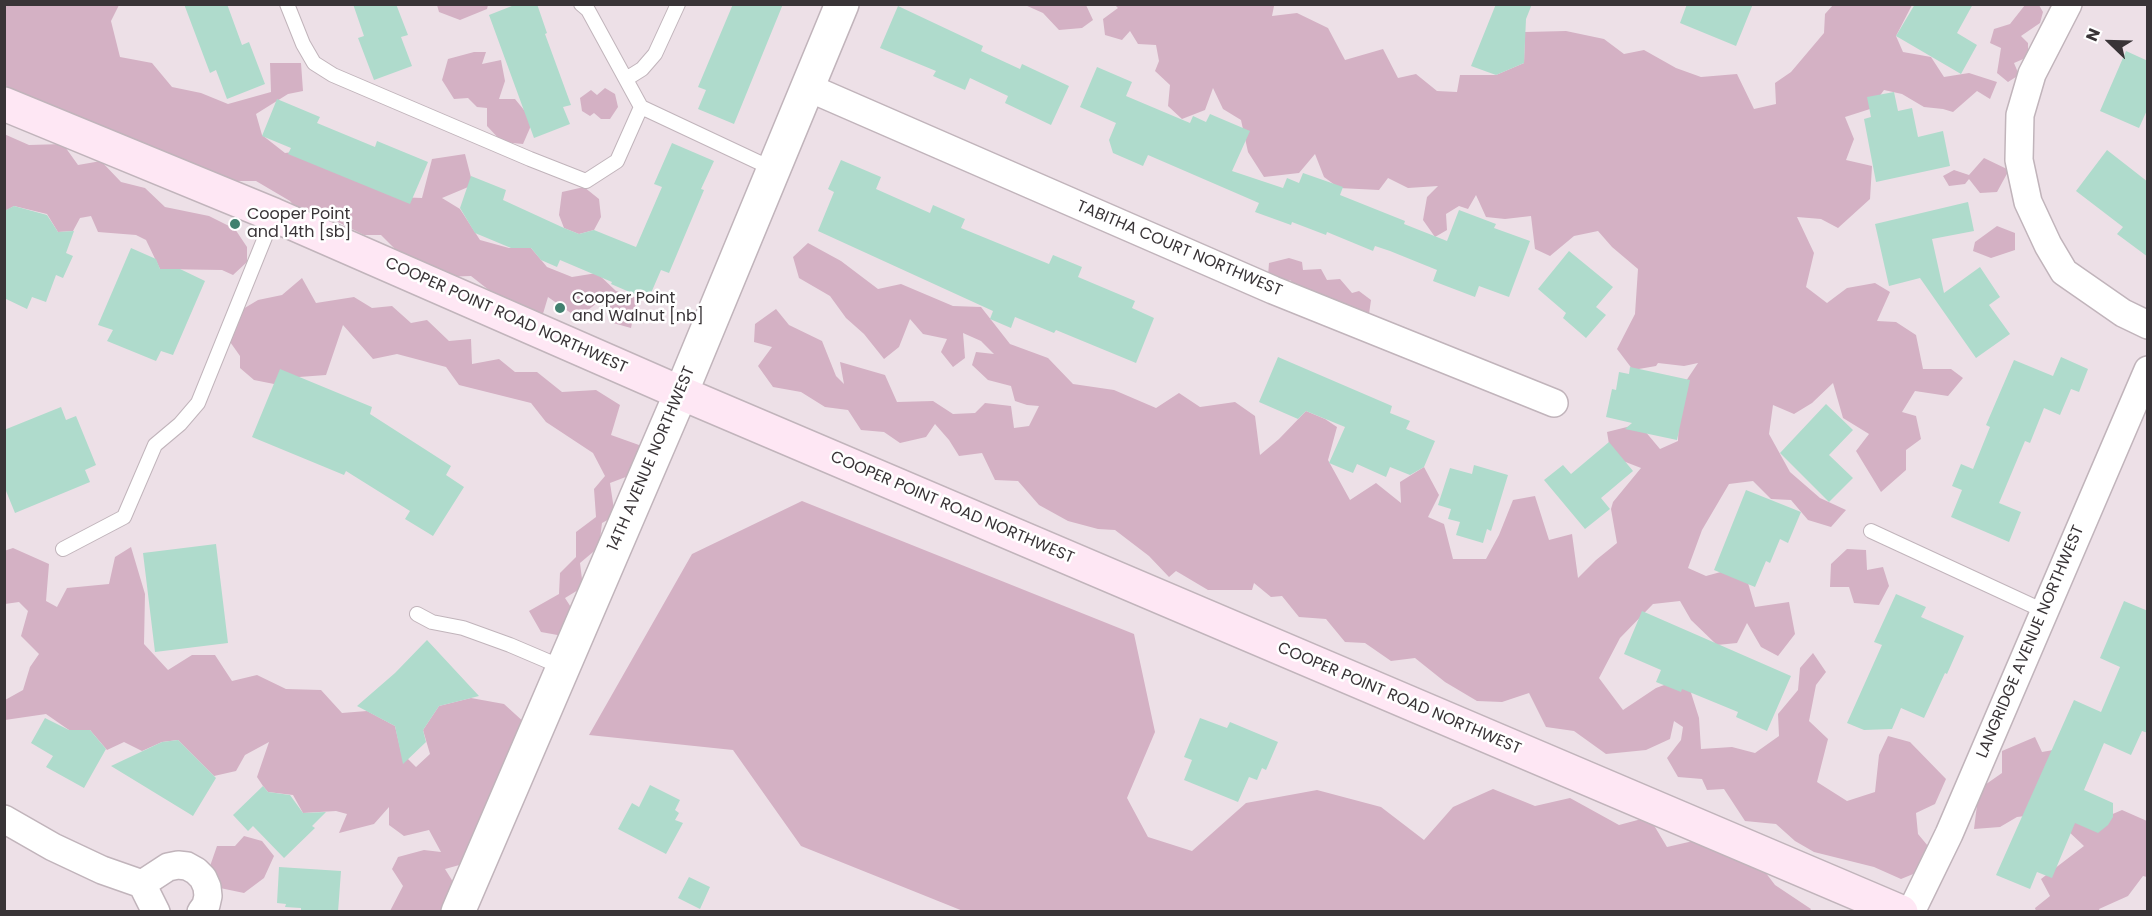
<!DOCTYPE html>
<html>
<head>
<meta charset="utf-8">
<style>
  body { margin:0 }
  #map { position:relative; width:2152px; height:916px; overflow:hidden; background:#ede0e7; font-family:Poppins,sans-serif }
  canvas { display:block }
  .frame { position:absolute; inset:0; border:6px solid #393437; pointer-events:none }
  .north { position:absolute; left:2080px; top:12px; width:60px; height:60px; -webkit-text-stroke:4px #fff; paint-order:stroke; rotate:293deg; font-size:16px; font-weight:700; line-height:24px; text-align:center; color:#393437 }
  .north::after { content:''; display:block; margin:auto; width:21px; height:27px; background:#393437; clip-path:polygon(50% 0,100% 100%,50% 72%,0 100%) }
</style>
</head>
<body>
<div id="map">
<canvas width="2152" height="916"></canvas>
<div class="frame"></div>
<div class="north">N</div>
</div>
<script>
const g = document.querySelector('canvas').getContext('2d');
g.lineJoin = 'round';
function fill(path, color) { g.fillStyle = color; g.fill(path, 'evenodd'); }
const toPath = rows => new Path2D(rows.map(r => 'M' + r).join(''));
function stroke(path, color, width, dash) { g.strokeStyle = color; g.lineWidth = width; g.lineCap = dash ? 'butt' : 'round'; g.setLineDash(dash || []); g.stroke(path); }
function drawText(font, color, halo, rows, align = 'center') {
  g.font = font + ' Poppins,sans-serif'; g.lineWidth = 5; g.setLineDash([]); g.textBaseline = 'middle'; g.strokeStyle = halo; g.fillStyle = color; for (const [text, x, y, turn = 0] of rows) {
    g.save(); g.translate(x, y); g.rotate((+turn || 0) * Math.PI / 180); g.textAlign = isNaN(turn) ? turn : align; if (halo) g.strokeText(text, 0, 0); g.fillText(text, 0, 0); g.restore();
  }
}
fill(toPath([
  [4,5,119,5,111,21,120,57,152,63,172,87,201,93,228,104,271,92,270,63,301,63,303,91,288,94,256,114,262,135,285,153,318,149,395,197,422,198,432,159,465,154,473,185,442,198,460,209,480,240,509,248,531,248,547,267,572,277,597,273,616,291,637,298,631,328,613,323,602,299,578,318,548,297,542,317,504,302,471,276,443,277,407,261,381,235,364,235,336,221,306,220,290,201,256,181,211,181,14,97,5,84],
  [437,5,437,4,488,5,487,9,460,20,439,12],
  [1025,5,1086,5,1093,20,1082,28,1059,30,1043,13],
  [1115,5,1277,5,1274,6,1272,16,1297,13,1328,28,1345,60,1383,49,1398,78,1416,74,1437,91,1457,92,1460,75,1496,75,1524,63,1525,32,1566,31,1604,39,1624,54,1644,50,1676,68,1701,77,1737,74,1754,109,1776,104,1775,83,1791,72,1824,33,1825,14,1833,5,1912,5,1896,36,1903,52,1931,57,1944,77,1969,73,1997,82,1990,99,1977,91,1953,112,1943,109,1924,107,1902,94,1884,90,1870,109,1845,117,1854,139,1846,160,1872,166,1870,199,1838,228,1821,219,1797,217,1814,253,1806,287,1827,303,1847,288,1875,283,1890,292,1877,321,1896,322,1916,335,1923,369,1951,369,1963,378,1948,396,1915,391,1902,412,1916,416,1921,439,1906,450,1906,470,1881,492,1856,451,1869,434,1843,418,1833,383,1812,403,1794,414,1773,405,1769,434,1790,472,1820,498,1846,510,1831,527,1808,520,1791,500,1771,499,1753,481,1729,484,1702,530,1688,568,1706,576,1728,570,1748,583,1755,607,1789,602,1795,634,1778,656,1761,647,1747,623,1737,643,1717,645,1691,620,1680,601,1653,604,1620,638,1599,678,1623,710,1656,688,1686,677,1699,718,1701,749,1732,747,1755,753,1779,736,1778,714,1798,690,1800,668,1813,653,1826,672,1816,685,1809,721,1828,739,1817,782,1847,801,1875,792,1879,755,1888,736,1910,742,1946,779,1935,804,1916,813,1918,834,1933,852,1928,868,1901,879,1874,867,1814,852,1795,841,1776,824,1745,821,1724,789,1707,790,1702,779,1678,777,1667,758,1681,740,1683,727,1674,721,1670,739,1646,750,1606,754,1574,731,1546,727,1529,693,1502,702,1477,701,1445,682,1415,658,1391,661,1365,643,1345,642,1326,619,1299,617,1282,596,1271,597,1254,583,1252,590,1208,590,1176,571,1169,577,1149,556,1115,530,1098,529,1068,521,1039,505,1018,481,995,480,982,453,959,456,949,440,935,424,926,437,900,443,884,432,861,430,848,410,825,407,801,392,773,387,758,366,772,347,754,342,755,324,776,309,789,325,822,341,836,376,844,384,840,362,885,375,897,402,933,401,953,414,975,413,985,403,1011,406,1014,428,1029,426,1039,406,1027,405,1015,401,1011,386,988,380,972,365,976,352,994,354,981,341,963,333,965,358,953,367,941,352,947,339,923,334,910,319,899,347,884,359,864,334,846,318,830,296,799,278,793,257,808,243,841,261,878,289,901,284,953,306,981,307,1010,344,1048,358,1073,384,1114,390,1156,408,1179,393,1200,407,1235,402,1255,416,1260,455,1279,439,1306,411,1325,419,1337,427,1328,460,1350,500,1376,483,1401,503,1400,482,1424,467,1439,495,1428,517,1444,524,1453,559,1486,559,1499,535,1513,500,1535,496,1549,540,1572,534,1578,578,1596,560,1617,543,1611,509,1613,502,1641,468,1623,461,1609,444,1607,432,1639,424,1660,449,1678,441,1680,390,1698,363,1684,366,1658,363,1656,366,1633,370,1617,349,1635,314,1638,269,1612,247,1598,231,1574,236,1550,256,1535,249,1531,216,1505,219,1486,217,1476,195,1468,209,1459,206,1446,214,1447,230,1435,237,1423,220,1427,197,1438,186,1408,188,1388,178,1379,190,1339,188,1324,177,1315,154,1299,173,1264,177,1248,152,1241,120,1223,109,1213,88,1205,110,1182,119,1168,106,1170,85,1155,71,1159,61,1156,45,1138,44,1130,31,1122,40,1105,35,1103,19,1118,8],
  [2025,5,2039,5,2043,12,2040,23,2021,36,2028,43,2028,57,2014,63,2019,75,2008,82,1997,73,2001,48,1990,43,1994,29,2010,24],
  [474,52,486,52,482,64,501,60,505,81,499,99,515,99,533,121,523,144,502,142,487,126,487,108,477,107,468,98,454,99,442,80,448,59],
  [605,88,615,94,618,107,610,119,601,119,594,113,590,116,582,111,580,98,591,90,597,95],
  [4,134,29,145,63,144,78,165,101,161,121,182,145,188,165,207,209,216,235,229,247,247,247,262,233,275,222,270,160,269,146,240,136,235,98,232,91,216,80,218,73,231,58,232,47,214,14,206,5,211],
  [1984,158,2009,170,1997,192,1980,193,1969,179,1965,184,1949,186,1943,176,1954,170,1969,175],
  [584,187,599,199,601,217,594,230,579,234,564,228,559,215,562,192],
  [1997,226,2015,233,2015,250,1991,258,1973,251,1975,242],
  [1289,258,1302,262,1303,270,1321,269,1327,280,1340,279,1352,293,1359,291,1371,300,1369,314,1359,317,1308,298,1301,286,1296,286,1290,280,1279,286,1268,276,1269,263],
  [302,278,316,303,354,297,372,308,392,306,411,323,427,320,449,341,471,339,472,364,499,359,515,372,537,372,562,392,596,390,620,405,611,435,639,445,644,470,610,483,615,516,602,523,599,547,580,563,583,587,565,598,576,615,563,636,541,632,529,611,559,594,560,573,576,557,576,532,596,517,594,489,605,476,593,453,546,422,531,403,459,385,446,367,397,354,373,359,343,325,326,375,299,377,274,384,254,380,240,368,240,356,228,339,238,312,258,300,282,295],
  [802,501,1134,634,1155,732,1127,798,1148,837,1192,851,1246,803,1317,790,1381,807,1424,840,1453,807,1493,789,1535,806,1570,798,1619,825,1649,817,1667,847,1706,838,1756,860,1775,885,1811,909,1809,912,963,911,801,846,733,750,589,735,692,554],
  [131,547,145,594,144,644,168,670,192,655,215,655,232,681,257,675,286,689,321,690,342,713,367,711,395,726,401,752,416,767,430,754,423,730,439,706,471,698,504,704,526,724,463,864,445,869,455,885,458,911,390,911,403,886,392,869,398,857,424,850,441,852,429,830,404,836,389,825,389,807,374,824,339,833,347,814,336,811,303,813,293,795,268,792,263,786,257,777,269,742,245,755,236,771,214,776,178,740,162,742,142,751,124,742,107,750,90,730,69,730,46,714,5,720,5,700,23,690,30,667,39,654,21,636,28,611,19,602,5,604,4,551,13,548,49,564,46,601,57,607,67,588,109,584,115,557],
  [1847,549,1866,550,1867,570,1883,567,1889,586,1879,605,1854,603,1849,587,1830,587,1831,564],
  [2035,737,2042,752,2059,749,2087,825,2122,810,2147,821,2147,877,2143,876,2128,896,2099,909,2100,911,2036,911,2035,908,2050,896,2041,879,2084,846,2049,813,2017,817,2000,827,1974,829,1979,789,2002,773,2002,751],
  [244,836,262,841,274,856,264,878,244,893,220,888,209,869,217,846,235,846]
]), '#d4b1c4');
fill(toPath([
  [184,4,227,4,242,45,249,42,265,84,227,99,216,70,210,73],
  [353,4,396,4,408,35,401,37,412,66,374,80,358,38,364,36],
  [517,4,537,4,547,33,545,34,571,105,563,107,570,124,534,138,489,15],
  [733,4,783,4,734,124,698,109,706,90,698,87],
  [1496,4,1532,4,1526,19,1524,63,1496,75,1471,66],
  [1687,4,1753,4,1736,46,1680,23],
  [1915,4,1973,4,1957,33,1977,45,1961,74,1896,36],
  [898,6,983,46,981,51,1020,69,1022,64,1069,86,1051,125,1005,103,1008,96,970,78,965,90,933,76,936,71,880,48],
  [2126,51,2148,61,2148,108,2139,128,2100,111],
  [1097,67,1132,82,1126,96,1190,123,1193,116,1206,122,1210,114,1250,131,1232,171,1283,188,1287,178,1299,183,1303,173,1343,187,1340,195,1405,221,1404,224,1447,241,1459,210,1496,224,1494,228,1530,241,1509,297,1479,286,1475,297,1433,281,1437,270,1390,251,1375,246,1373,251,1327,232,1326,235,1292,222,1291,225,1255,212,1259,203,1148,155,1143,166,1113,153,1109,140,1116,123,1080,107],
  [1894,92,1898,111,1912,108,1918,137,1943,131,1950,166,1876,182,1864,119,1871,117,1867,97],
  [277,99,320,117,317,123,375,147,377,141,428,162,410,204,288,154,291,148,262,136],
  [672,143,714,161,701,189,704,190,669,273,661,270,648,300,611,284,612,282,560,260,557,267,541,260,531,248,511,248,475,233,460,208,471,176,506,190,503,200,564,228,579,234,594,230,636,247,662,187,654,184],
  [2107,150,2148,182,2148,257,2117,234,2123,227,2076,191],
  [841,160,881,177,876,189,930,213,933,205,965,219,961,228,1049,264,1053,255,1082,267,1078,277,1135,301,1132,308,1154,318,1136,363,1056,330,1054,333,1015,317,1011,328,990,319,993,311,818,231,834,192,828,189],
  [1968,202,1974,231,1932,239,1944,293,1980,267,2000,297,1989,305,2010,334,1976,358,1920,278,1889,286,1875,224],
  [14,206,47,215,58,232,74,231,66,253,73,256,63,278,56,275,46,302,32,297,27,309,4,298,4,211],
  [131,248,156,259,160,269,180,269,205,281,173,355,161,351,156,361,107,341,113,330,98,325],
  [1569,251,1613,287,1596,307,1606,315,1586,338,1563,318,1566,313,1538,289],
  [1278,357,1392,406,1390,413,1410,421,1406,429,1435,441,1424,467,1410,475,1390,467,1386,477,1357,464,1353,473,1329,463,1345,427,1306,411,1298,419,1259,402],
  [2061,357,2088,369,2079,392,2071,389,2060,415,2044,408,2030,443,2025,441,1999,503,2021,512,2009,542,1951,517,1962,490,1952,486,1961,464,1973,469,1990,427,1986,425,2014,360,2053,376],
  [1630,367,1690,380,1677,440,1625,429,1632,423,1606,417,1612,389,1616,390,1619,372,1629,374],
  [280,369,372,407,370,414,451,466,446,475,464,487,433,536,405,519,410,511,346,471,344,475,252,437],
  [1826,404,1853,430,1829,455,1853,478,1829,502,1780,453],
  [61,407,66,420,76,416,96,465,85,470,90,482,15,513,4,486,4,430],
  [1609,442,1633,471,1601,498,1610,509,1585,529,1544,480,1563,465,1571,474],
  [1474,465,1508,475,1491,531,1487,529,1483,543,1456,535,1460,522,1448,519,1451,509,1438,505,1450,468,1472,474],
  [1746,490,1801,512,1788,543,1780,539,1770,563,1766,561,1755,587,1714,570],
  [216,544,228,643,155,652,143,553],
  [1896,594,1926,607,1921,617,1964,636,1947,674,1945,673,1924,718,1901,708,1892,729,1864,730,1847,723,1882,645,1874,642],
  [2124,601,2148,611,2148,733,2142,731,2131,755,2104,743,2084,790,2113,803,2113,817,2108,825,2098,833,2075,823,2052,878,2037,872,2030,889,1996,875,2074,700,2101,712,2120,667,2100,658],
  [1642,611,1791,676,1767,731,1736,717,1738,712,1682,689,1681,692,1656,682,1661,670,1624,654],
  [427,640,479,696,439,706,423,730,426,742,403,764,395,726,357,706,395,673],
  [45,718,69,730,90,730,106,749,84,788,46,767,53,756,31,743],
  [1200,718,1227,728,1230,722,1278,742,1266,770,1262,768,1257,780,1249,777,1238,802,1184,780,1192,760,1184,757],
  [178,740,216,778,193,816,111,766,162,742],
  [650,785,680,800,675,810,679,813,675,820,683,823,666,854,618,829,632,803,639,807],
  [263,786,268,792,290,795,303,813,326,812,312,826,315,828,284,858,253,826,248,831,233,815],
  [279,867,341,871,338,912,301,912,301,908,285,907,286,904,277,903],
  [689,877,710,887,700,909,678,898]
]), '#afdbcc');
const service = toPath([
  [287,4,303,44,314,63,333,75,530,159,586,181,617,161,641,107,588,10,581,4],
  [626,79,642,69,655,54,678,4],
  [641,107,773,169],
  [1871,531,2044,611],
  [63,549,124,517,155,445,180,424,198,403,274,215],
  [417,614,432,622,463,628,510,645,564,668]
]);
const minor = toPath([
  [2068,4,2032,74,2020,115,2019,160,2028,202,2048,245,2064,272,2123,313,2148,325],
  [807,87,1273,290,1554,403],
  [4,819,53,847,102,870,142,884],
  [156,912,142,884,168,867,178,865,187,866,196,871,203,878,207,887,208,896,206,905,201,912],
  [1911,912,1949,834,2148,370]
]);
const tertiary = toPath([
  [458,912,681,393,842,4]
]);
const secondary = toPath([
  [4,104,274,215,681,393,1901,912]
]);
stroke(service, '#c1b4bb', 16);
stroke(minor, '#c1b4bb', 30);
stroke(tertiary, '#c1b4bb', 36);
stroke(secondary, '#c1b4bb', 36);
stroke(service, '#fff', 14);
stroke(minor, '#fff', 27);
stroke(tertiary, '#fff', 33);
stroke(secondary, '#fee7f4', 33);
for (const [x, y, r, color] of [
  [235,224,6,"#41806f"],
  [560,308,6,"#41806f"]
]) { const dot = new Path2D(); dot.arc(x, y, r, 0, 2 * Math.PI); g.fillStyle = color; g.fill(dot); stroke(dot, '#fff', 2); }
drawText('16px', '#393437', '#fff', [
  ["Cooper Point",247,215],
  ["and 14th [sb]",247,233],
  ["Cooper Point",572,299],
  ["and Walnut [nb]",572,317]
], 'left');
drawText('16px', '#393437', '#fff', [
  ["TABITHA COURT NORTHWEST",1179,249,23],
  ["COOPER POINT ROAD NORTHWEST",506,316,24],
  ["14TH AVENUE NORTHWEST",652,459,-67],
  ["COOPER POINT ROAD NORTHWEST",952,508,23],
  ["LANGRIDGE AVENUE NORTHWEST",2031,642,-67],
  ["COOPER POINT ROAD NORTHWEST",1399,699,23]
]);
</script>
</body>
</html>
